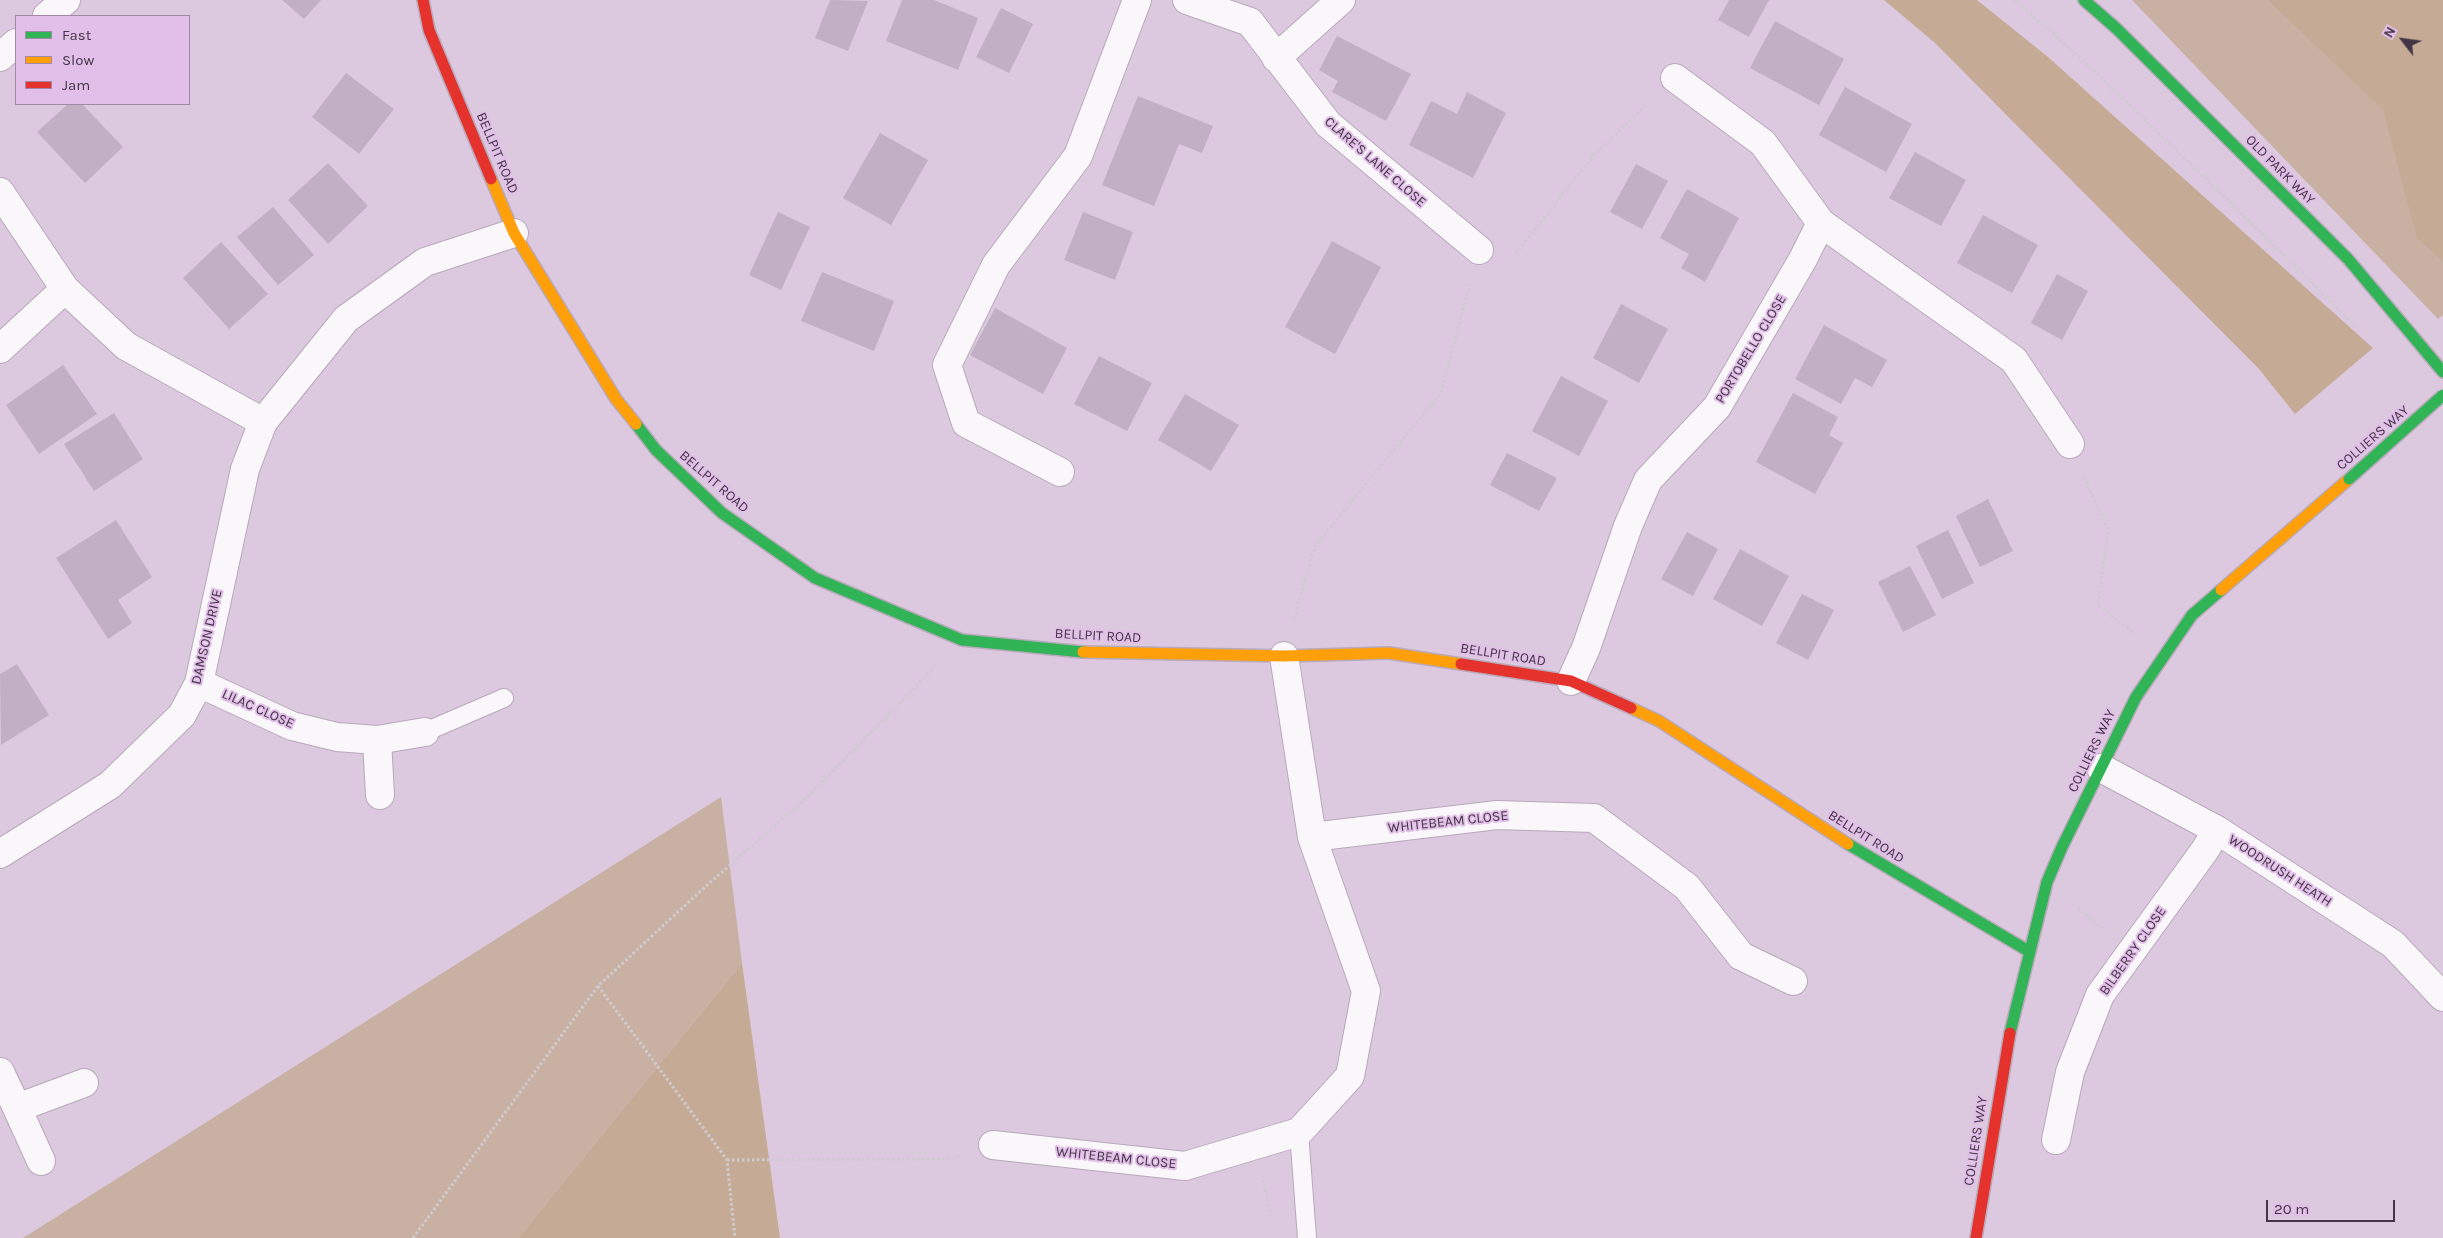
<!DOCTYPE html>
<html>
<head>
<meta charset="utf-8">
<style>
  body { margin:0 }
  #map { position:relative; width:2443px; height:1238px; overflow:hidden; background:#dcc8df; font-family:Karla,sans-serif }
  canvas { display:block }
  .legend { position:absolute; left:15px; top:15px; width:175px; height:90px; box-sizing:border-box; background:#e2bfe8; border:1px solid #a288a7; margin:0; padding:6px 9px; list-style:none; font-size:15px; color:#433545 }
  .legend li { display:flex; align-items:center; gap:10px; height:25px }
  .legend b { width:25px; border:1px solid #a288a7 }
  .north { position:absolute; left:2378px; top:15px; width:50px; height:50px; -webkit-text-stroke:4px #e2bfe8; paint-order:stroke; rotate:300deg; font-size:14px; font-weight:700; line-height:20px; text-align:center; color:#433545 }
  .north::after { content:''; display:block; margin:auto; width:18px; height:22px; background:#433545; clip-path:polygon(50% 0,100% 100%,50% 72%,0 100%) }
  .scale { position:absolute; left:2266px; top:1200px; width:129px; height:22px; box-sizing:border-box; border:2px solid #433545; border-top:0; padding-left:6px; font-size:15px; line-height:18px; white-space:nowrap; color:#433545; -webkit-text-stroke:4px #e2bfe8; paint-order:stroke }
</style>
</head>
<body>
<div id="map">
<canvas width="2443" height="1238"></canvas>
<ul class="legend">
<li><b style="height:6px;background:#30b455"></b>Fast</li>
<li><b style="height:6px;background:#ff9f0a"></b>Slow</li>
<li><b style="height:6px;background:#e5322d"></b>Jam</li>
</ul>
<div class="north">N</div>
<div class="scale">20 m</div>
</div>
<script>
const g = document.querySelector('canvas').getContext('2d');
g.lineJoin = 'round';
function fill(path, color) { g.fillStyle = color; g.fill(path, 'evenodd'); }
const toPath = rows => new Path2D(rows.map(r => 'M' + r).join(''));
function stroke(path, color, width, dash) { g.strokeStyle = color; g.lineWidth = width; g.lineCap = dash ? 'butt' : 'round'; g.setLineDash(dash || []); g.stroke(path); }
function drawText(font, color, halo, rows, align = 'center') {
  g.font = font + ' Karla,sans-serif'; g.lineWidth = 4; g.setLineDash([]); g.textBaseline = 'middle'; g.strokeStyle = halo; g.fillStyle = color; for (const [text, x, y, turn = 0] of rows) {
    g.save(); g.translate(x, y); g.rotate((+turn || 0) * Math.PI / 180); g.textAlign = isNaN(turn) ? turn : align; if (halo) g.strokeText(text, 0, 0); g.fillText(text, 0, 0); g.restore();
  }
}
fill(toPath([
  [2132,0,2443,0,2443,315,2438,319],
  [721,797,742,963,518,1238,23,1238]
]), '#c8b1a3');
fill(toPath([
  [1884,0,1977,0,2048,57,2373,348,2295,414,2259,369,1934,42],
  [2268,0,2443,0,2443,261,2417,238,2383,110],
  [742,963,780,1238,518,1238]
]), '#c5ab95');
fill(toPath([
  [282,0,321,0,304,19],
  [830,0,868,1,848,51,815,38],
  [902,0,934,0,978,18,958,70,886,41],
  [1729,0,1769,0,1749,37,1718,20],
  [1001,8,1033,24,1009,73,976,57],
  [1775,21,1844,59,1819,105,1750,68],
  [1337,36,1411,74,1386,121,1332,92,1338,81,1319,70],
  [346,73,394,109,359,154,312,117],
  [1845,87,1912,124,1886,172,1819,135],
  [1467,92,1506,113,1473,178,1409,145,1431,101,1457,114],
  [1138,96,1213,126,1202,153,1179,144,1154,206,1102,185],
  [68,104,82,104,123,147,85,183,37,132],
  [880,133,928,160,891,225,843,198],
  [1915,152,1966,180,1941,226,1889,198],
  [328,163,368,206,328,244,288,200],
  [1636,164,1668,181,1642,229,1610,212],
  [1687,189,1739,218,1705,282,1681,268,1689,254,1660,238],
  [273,207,314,255,278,285,237,237],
  [778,212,810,227,781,290,749,275],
  [1083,212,1133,232,1115,280,1064,260],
  [1983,215,2038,245,2012,293,1957,263],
  [1332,241,1381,267,1335,354,1285,327],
  [221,242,268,294,229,329,183,278],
  [822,272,894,301,874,351,801,321],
  [2057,274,2088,291,2062,340,2031,323],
  [1621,304,1668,329,1639,383,1593,358],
  [995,308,1067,348,1043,394,970,355],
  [1824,325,1887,360,1872,387,1855,378,1841,404,1795,379],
  [1099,356,1152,383,1127,431,1074,404],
  [63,365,97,414,39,454,6,405],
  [1561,376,1608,401,1579,456,1532,431],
  [1793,393,1838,417,1829,435,1843,443,1815,494,1756,462],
  [1185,394,1239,425,1211,471,1158,440],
  [114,413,143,459,94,491,64,444],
  [1507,453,1557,478,1539,511,1490,485],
  [1988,499,2013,551,1980,567,1956,516],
  [116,520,152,577,118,600,132,623,108,639,56,558],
  [1948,530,1974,583,1942,599,1916,546],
  [1687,532,1718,549,1693,596,1661,579],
  [1740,549,1789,576,1762,626,1713,599],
  [1910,566,1936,615,1903,632,1878,582],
  [1802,594,1834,610,1808,660,1776,643],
  [17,664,49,715,1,745,0,674]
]), '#c1b0c4');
const lane = toPath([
  [425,732,504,698],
  [1299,1132,1307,1238]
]);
const street = toPath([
  [1187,0,1250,22,1328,124,1479,250],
  [47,16,66,0],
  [0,57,16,43],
  [1276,58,1341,0],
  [1675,78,1763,143,1821,223],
  [0,192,65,289,126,346,263,422],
  [0,349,65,289],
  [1060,472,966,423,947,365,996,265,1078,156,1137,0],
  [1571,681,1586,648,1628,526,1648,480,1717,407,1803,259,1821,223,2014,360,2070,444],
  [199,683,292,726,337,737,377,740],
  [2101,768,2217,830,2393,944,2443,997],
  [380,795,377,740,425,732],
  [1312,837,1497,815,1594,818,1687,887,1741,956,1793,981],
  [0,854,110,785,182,715,199,683,245,469,263,422,346,319,425,262,514,233],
  [0,1072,17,1108],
  [2056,1140,2070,1072,2100,995,2205,850,2217,830],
  [993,1145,1185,1166,1299,1132,1350,1076,1366,991,1312,837,1284,656],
  [41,1161,17,1108,84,1083]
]);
const fast = toPath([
  [2084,0,2117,29,2348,259,2443,372],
  [636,424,656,450,722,513,815,578,962,640,1083,652],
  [1848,844,2030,952],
  [2010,1033,2047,882,2062,847,2136,697,2192,615,2221,590]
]);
const slow = toPath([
  [491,179,514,233,616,399,636,424],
  [2221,590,2349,479],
  [1083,652,1284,656,1389,653,1461,664],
  [1631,708,1659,721,1848,844]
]);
const jam = toPath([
  [423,0,429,30,491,179],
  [1461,664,1571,681,1631,708],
  [1976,1238,2010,1033]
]);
stroke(lane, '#b8a9bb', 20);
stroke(street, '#b8a9bb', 30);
stroke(fast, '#b8a9bb', 14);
stroke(slow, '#b8a9bb', 14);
stroke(jam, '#b8a9bb', 14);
stroke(toPath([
  [2015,0,2085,62,2318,288,2355,328],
  [1515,251,1517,252,1594,155,1649,103],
  [2084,477,2108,530,2098,605,2135,634],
  [1294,619,1315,546,1441,393,1470,284],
  [2078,908,2104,929],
  [598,986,727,1160,735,1238],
  [727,1160,951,1159,959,1156],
  [1263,1180,1271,1215],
  [413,1238,598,986,705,887,802,802,933,669]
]), '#d0cbd1', 3, [2.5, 2.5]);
stroke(lane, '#faf7fa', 18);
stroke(street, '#faf7fa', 28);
stroke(fast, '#30b455', 11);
stroke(slow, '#ff9f0a', 11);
stroke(jam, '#e5322d', 11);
const fastBridge = toPath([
  [2349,479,2443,395]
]);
stroke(fastBridge, '#b8a9bb', 14, []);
stroke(fastBridge, '#30b455', 11);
drawText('14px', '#433545', '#e2bfe8', [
  ["BELLPIT ROAD",497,153,67],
  ["CLARE'S LANE CLOSE",1375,162,41],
  ["OLD PARK WAY",2280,170,45],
  ["PORTOBELLO CLOSE",1751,349,-59],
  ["COLLIERS WAY",2373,438,-41],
  ["BELLPIT ROAD",714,482,41],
  ["BELLPIT ROAD",1098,636,3],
  ["DAMSON DRIVE",207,637,-77],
  ["BELLPIT ROAD",1503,655,9],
  ["LILAC CLOSE",258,709,24],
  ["COLLIERS WAY",2092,751,-64],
  ["WHITEBEAM CLOSE",1448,822,-6],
  ["BELLPIT ROAD",1866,837,32],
  ["WOODRUSH HEATH",2280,871,33],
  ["BILBERRY CLOSE",2133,951,-55],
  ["COLLIERS WAY",1976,1141,-81],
  ["WHITEBEAM CLOSE",1116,1158,6]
]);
</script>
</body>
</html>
